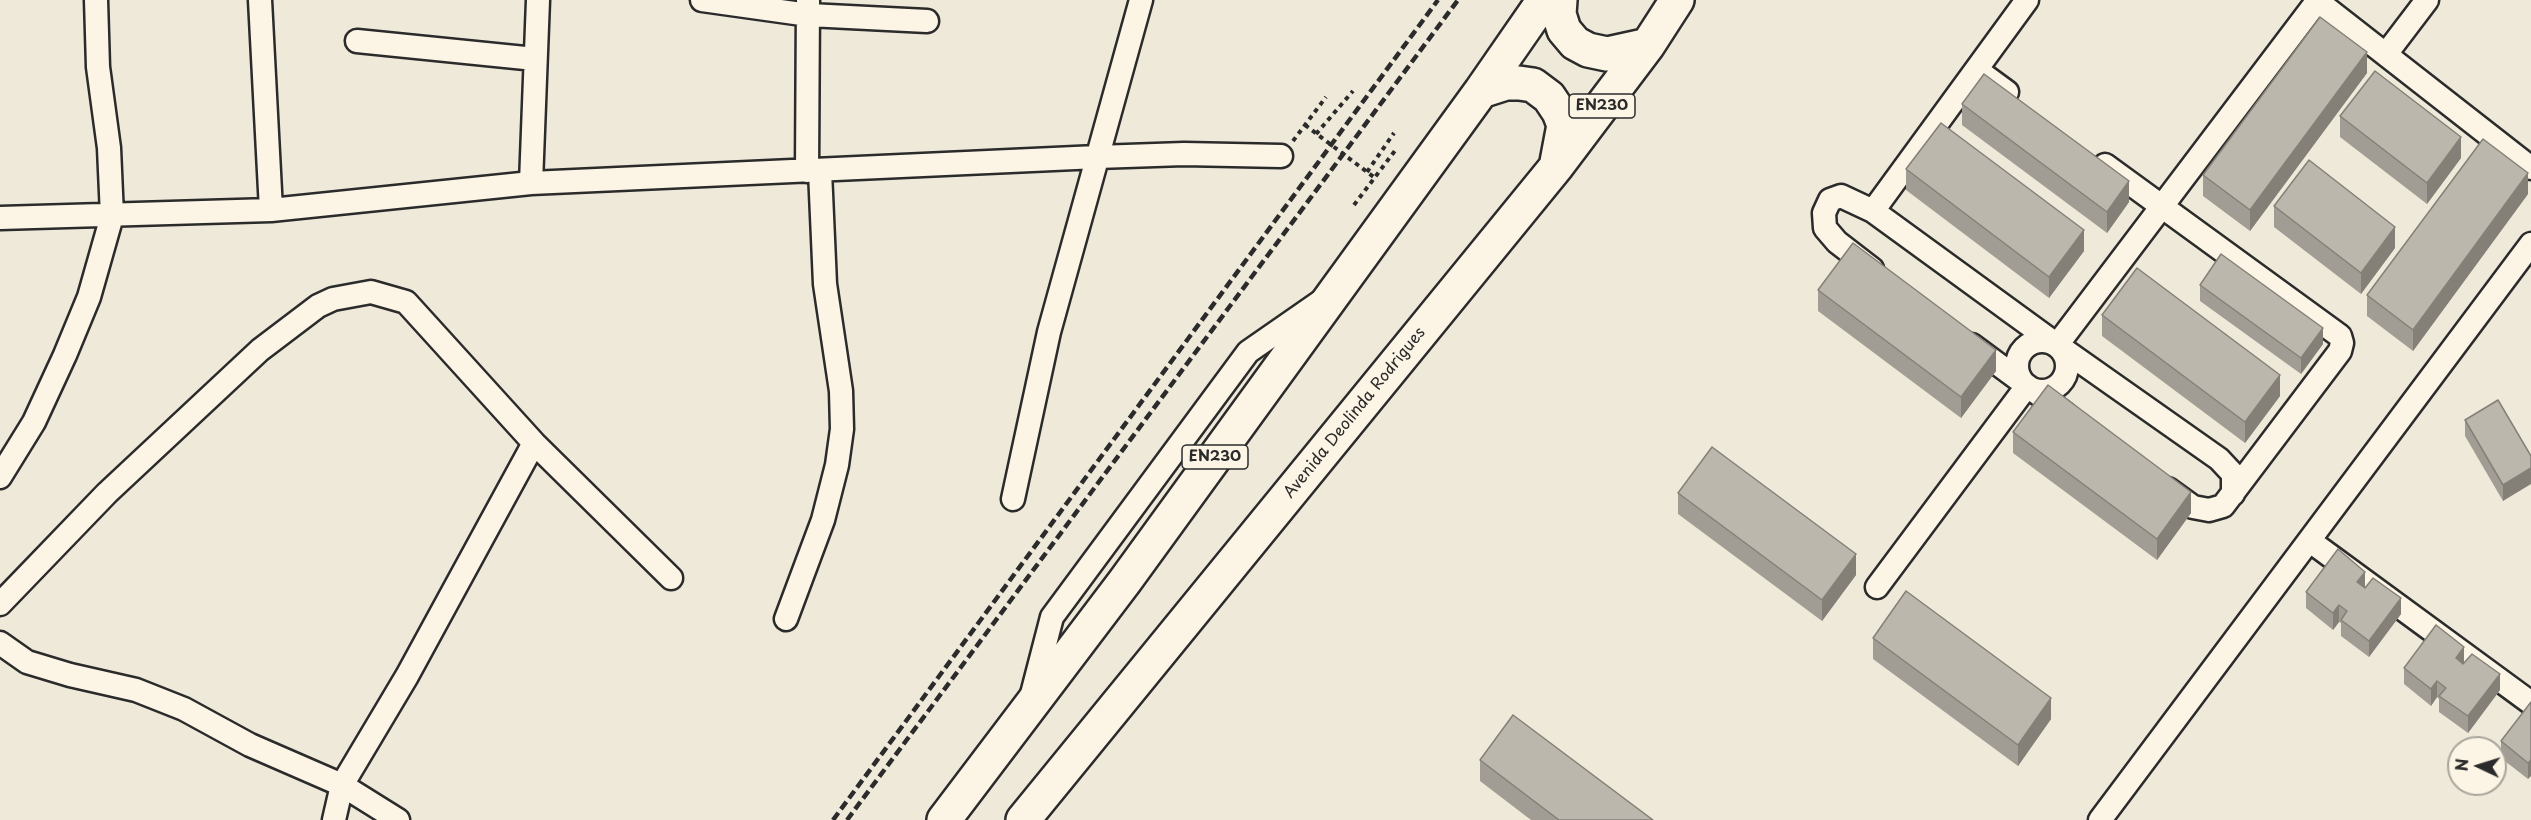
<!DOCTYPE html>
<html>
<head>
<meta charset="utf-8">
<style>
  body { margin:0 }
  #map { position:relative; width:2531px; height:820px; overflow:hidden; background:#efe9da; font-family:"Playpen Sans",sans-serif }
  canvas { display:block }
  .north { position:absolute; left:2447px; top:736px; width:60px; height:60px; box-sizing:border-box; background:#fcf5e5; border:2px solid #a8a49b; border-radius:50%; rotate:274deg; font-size:16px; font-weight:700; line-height:24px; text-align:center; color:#2b2b2b }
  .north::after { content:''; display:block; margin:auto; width:21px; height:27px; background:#2b2b2b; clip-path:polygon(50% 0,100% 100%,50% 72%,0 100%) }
</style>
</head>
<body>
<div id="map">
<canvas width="2531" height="820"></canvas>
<div class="north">N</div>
</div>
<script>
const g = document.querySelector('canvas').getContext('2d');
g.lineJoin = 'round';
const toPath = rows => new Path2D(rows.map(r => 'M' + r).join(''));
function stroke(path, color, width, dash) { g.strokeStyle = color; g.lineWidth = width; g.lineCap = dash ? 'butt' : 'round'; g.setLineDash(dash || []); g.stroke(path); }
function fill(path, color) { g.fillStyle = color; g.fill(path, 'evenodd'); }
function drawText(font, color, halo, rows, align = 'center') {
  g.font = font + ' "Playpen Sans",sans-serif'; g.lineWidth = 5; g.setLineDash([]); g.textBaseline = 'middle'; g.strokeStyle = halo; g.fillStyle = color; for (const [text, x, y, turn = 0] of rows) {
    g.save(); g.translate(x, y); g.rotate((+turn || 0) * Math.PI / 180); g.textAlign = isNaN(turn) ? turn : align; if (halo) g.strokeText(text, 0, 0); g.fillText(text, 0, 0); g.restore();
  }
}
const minor = toPath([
  [260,0,271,210],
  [702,0,809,15,927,21],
  [2316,0,2531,168],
  [357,41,535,59],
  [2386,54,2427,0],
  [1977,70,2007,92],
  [2105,165,2340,336,2342,343,2340,351,2223,506,2209,510,2193,507,2168,489],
  [807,171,808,1],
  [531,183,538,0],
  [1873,211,2027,0],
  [0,218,271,210,531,183,1097,157,1184,154,1281,156],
  [1872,269,1837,242,1825,228,1824,213,1830,200,1841,196,1873,211,2057,345,2219,459,2233,474,2233,494],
  '2017 366a25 25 0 1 1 50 0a25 25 0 1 1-50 0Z',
  [1972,345,2064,413],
  [2057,345,2318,0],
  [0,477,34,422,65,355,89,297,112,216,109,148,98,67,96,0],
  [1013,499,1049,332,1141,0],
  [2310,541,2531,703],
  [1877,587,2027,386],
  [0,604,107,493,260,350,318,306,333,299,371,292,406,302,534,443,671,578],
  [786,619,823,520,837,465,842,429,841,391,825,284,820,171],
  [0,643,27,662,70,675,136,690,184,709,250,745,342,785,398,820],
  [1031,698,1052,617,1248,352,1320,302],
  [334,820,342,785,407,676,534,443],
  [2100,820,2531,244]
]);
const highway = toPath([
  [1560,0,1559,14,1564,30,1575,43,1588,50,1607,54,1648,45],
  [1481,91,1506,83,1519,83,1533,85,1549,97,1559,112,1564,125,1557,162],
  [944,820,1125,581,1481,91,1544,0],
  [1023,820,1556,167,1648,45,1677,0]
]);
stroke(minor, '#2b2b2b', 27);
stroke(highway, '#2b2b2b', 38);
stroke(toPath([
  [1316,134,1353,91],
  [1293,141,1326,97],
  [1367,172,1394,133],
  [1354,205,1397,148]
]), '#2b2b2b', 4, [4.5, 4.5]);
stroke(minor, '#fcf5e5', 22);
stroke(highway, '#fcf5e5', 33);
stroke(toPath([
  [833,820,1438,0],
  [847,820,1458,0]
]), '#2b2b2b', 4.5, [9, 4.5]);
stroke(toPath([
  [1305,125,1375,178]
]), '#2b2b2b', 4, [4.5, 4.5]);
fill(toPath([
  [2367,73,2250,231,2203,196,2203,175],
  [1962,104,2129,202,2107,233,1962,125],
  [2340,116,2461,158,2427,204,2340,137],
  [1906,169,2084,251,2049,298,1906,190],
  [2528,194,2413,351,2367,316,2367,295],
  [2274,206,2395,248,2361,294,2274,227],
  [2200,285,2323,344,2301,374,2200,301],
  [1818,290,1996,371,1961,418,1818,311],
  [2102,315,2280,396,2245,443,2102,336],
  [2465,420,2531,456,2503,501,2465,436],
  [2013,432,2191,513,2157,560,2013,453],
  [1678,493,1856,575,1822,621,1678,514],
  [2365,588,2401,614,2369,657,2341,636,2341,623,2339,622,2333,630,2306,608,2306,592],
  [1873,638,2051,719,2018,766,1873,659],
  [2463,664,2500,690,2468,733,2439,712,2439,699,2437,697,2431,706,2404,684,2404,668],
  [2531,702,2528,779,2501,758,2501,741],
  [1480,760,1653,820,1531,820,1480,781]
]), '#a29d94');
fill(toPath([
  [2367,52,2367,73,2250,231,2250,210],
  [2461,137,2461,158,2427,204,2427,183],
  [2528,173,2528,194,2413,351,2413,330],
  [2129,181,2129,202,2107,233,2107,212],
  [2395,227,2395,248,2361,294,2361,273],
  [2084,230,2084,251,2049,298,2049,277],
  [2323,328,2323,344,2301,374,2301,358],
  [1996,350,1996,371,1961,418,1961,397],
  [2280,375,2280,396,2245,443,2245,422],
  [2531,468,2531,484,2503,501,2503,485],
  [2191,492,2191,513,2157,560,2157,539],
  [1856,554,1856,575,1822,621,1822,600],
  [2365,572,2365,588,2357,598,2357,582],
  [2401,598,2401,614,2369,657,2369,641],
  [2339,605,2339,622,2333,630,2333,613],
  [2464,647,2464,663,2456,674,2456,658],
  [2500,674,2500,690,2468,733,2468,716],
  [2437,681,2437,697,2431,706,2431,689],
  [2051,698,2051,719,2018,766,2018,745],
  [2531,760,2531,776,2528,779,2528,763]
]), '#848078');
const building = toPath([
  [2320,17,2367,52,2250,210,2203,175,2320,17],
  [2375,71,2461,137,2427,183,2340,116,2375,71],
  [1984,74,2129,181,2107,212,1962,104,1984,74],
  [1941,123,2084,230,2049,277,1906,169,1941,123],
  [2483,139,2528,173,2413,330,2367,295,2483,139],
  [2309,160,2395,227,2361,273,2274,206,2309,160],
  [1853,243,1996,350,1961,397,1818,290,1853,243],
  [2221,254,2323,328,2301,358,2200,285,2221,254],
  [2137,268,2280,375,2245,422,2102,315,2137,268],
  [2048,385,2191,492,2157,539,2013,432,2048,385],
  [2498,400,2531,456,2531,468,2503,485,2465,420,2498,400],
  [1712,447,1856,554,1822,600,1678,493,1712,447],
  [2338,549,2365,572,2357,582,2365,588,2373,578,2401,598,2369,641,2341,620,2347,611,2339,605,2333,613,2306,592,2338,549],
  [1906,591,2051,698,2018,745,1873,638,1906,591],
  [2436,625,2464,647,2456,658,2463,664,2472,654,2500,674,2468,716,2439,696,2446,688,2437,681,2431,689,2404,668,2436,625],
  [2531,702,2531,760,2528,763,2501,741,2531,702],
  [1513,715,1653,820,1559,820,1480,760,1513,715]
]);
fill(building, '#bcb7ac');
stroke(building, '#848078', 1.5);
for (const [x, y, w] of [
  [1602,106,66],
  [1215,457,66]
]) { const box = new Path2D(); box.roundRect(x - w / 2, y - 12, w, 24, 4.5); g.fillStyle = '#fcf5e5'; g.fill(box); stroke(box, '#2b2b2b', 1.5); }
drawText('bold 15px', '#2b2b2b', null, [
  ["EN230",1602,106],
  ["EN230",1215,457]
]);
drawText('16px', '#2b2b2b', '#fcf5e5', [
  ["Avenida Deolinda Rodrigues",1355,413,-51]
]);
</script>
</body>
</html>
